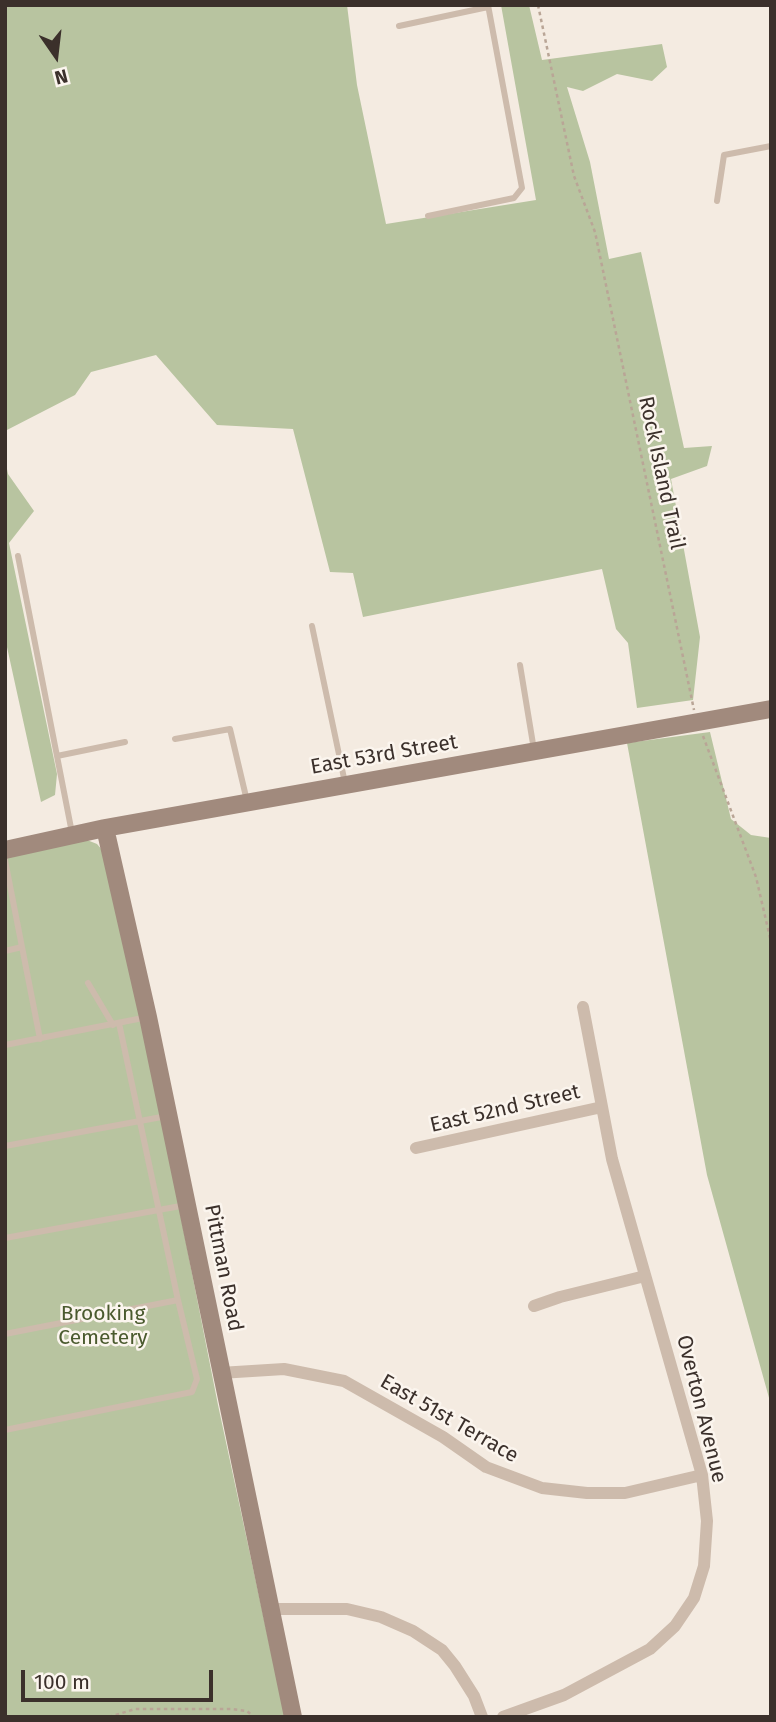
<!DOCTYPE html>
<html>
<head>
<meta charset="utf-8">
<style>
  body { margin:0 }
  #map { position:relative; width:776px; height:1722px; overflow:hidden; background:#f4ebe1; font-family:"Fira Sans",sans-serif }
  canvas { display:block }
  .frame { position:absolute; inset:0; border:7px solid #3b302b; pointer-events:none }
  .north { position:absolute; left:21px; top:21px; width:70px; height:70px; -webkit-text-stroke:5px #fbf5ee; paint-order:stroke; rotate:166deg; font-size:19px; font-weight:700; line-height:28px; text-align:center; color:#3b302b }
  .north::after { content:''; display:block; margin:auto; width:24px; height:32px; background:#3b302b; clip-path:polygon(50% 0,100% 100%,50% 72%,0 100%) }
  .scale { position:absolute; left:21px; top:1670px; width:192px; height:32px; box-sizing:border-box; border:4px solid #3b302b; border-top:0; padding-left:9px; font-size:21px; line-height:24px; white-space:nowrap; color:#3b302b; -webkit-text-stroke:5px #fbf5ee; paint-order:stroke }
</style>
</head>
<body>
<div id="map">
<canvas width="776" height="1722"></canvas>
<div class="frame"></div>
<div class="north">N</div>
<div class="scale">100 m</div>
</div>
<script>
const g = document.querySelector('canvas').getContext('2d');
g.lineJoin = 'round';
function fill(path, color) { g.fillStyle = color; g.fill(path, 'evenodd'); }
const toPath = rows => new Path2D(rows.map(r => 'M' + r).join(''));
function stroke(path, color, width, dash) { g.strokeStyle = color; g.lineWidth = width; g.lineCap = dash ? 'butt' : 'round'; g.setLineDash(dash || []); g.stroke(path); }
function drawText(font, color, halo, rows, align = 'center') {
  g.font = font + ' "Fira Sans",sans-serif'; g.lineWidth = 5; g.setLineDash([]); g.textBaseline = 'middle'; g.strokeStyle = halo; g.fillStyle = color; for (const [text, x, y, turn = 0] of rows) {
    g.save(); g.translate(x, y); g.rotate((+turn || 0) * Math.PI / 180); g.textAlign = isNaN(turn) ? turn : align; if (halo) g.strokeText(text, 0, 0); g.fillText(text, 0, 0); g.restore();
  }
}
fill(toPath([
  [5,5,347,5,357,85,386,224,536,200,501,5,529,5,542,60,662,44,667,67,652,81,617,74,583,91,567,87,590,162,609,259,641,252,684,448,712,446,707,466,671,479,700,637,693,700,637,708,628,643,616,629,602,569,363,617,353,573,330,572,293,429,217,425,156,355,91,372,75,395,5,431],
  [5,459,8,474,34,511,9,543,57,774,55,795,41,802,5,638],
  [710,732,731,819,751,835,771,838,771,1405,707,1175,627,743],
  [87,840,97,844,103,851,146,1040,218,1405,285,1717,5,1717,5,857]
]), '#b8c4a0');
stroke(toPath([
  [538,5,574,176,595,232,694,710],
  [703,736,756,877,771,942],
  [109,1717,135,1709,231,1709,247,1711,254,1717]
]), '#b9a596', 2.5, [3.5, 3.5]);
stroke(toPath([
  [399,26,488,7],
  [717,201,724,155,771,146],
  [428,216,514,198,522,188,488,5],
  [18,556,72,833],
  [312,626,345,783],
  [520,665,534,750],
  [175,739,230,729,247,801],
  [57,756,125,742],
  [5,860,22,947,5,951],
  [22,947,40,1039],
  [88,983,113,1025],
  [5,1045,148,1017],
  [5,1146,167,1116],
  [5,1238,186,1205],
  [5,1334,178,1300,119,1023],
  [5,1430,192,1392,197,1379,178,1300]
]), '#cdbbac', 6);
stroke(toPath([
  [416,1148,602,1107],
  [534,1306,560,1297,645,1276],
  [220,1373,284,1369,344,1381,443,1437,486,1467,542,1488,587,1493,625,1493,702,1475],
  [270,1609,347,1609,381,1617,413,1631,442,1650,455,1666,474,1696,482,1717],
  [503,1717,564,1695,650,1649,675,1626,694,1598,704,1566,707,1521,702,1475,612,1159,583,1007]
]), '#cdbbac', 12);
stroke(toPath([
  [105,828,148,1017,293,1717],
  [5,850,105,828,771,709]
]), '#a18a7d', 18);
drawText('21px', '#3b302b', '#fbf5ee', [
  ["Rock Island Trail",661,473,78],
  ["East 53rd Street",384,755,-10],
  ["East 52nd Street",505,1109,-13],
  ["Pittman Road",223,1268,79],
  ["Overton Avenue",701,1409,76],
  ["East 51st Terrace",449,1419,30]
]);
drawText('21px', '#4a5a2e', '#fbf5ee', [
  ["Brooking",103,1314],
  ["Cemetery",103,1338]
]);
</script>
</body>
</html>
